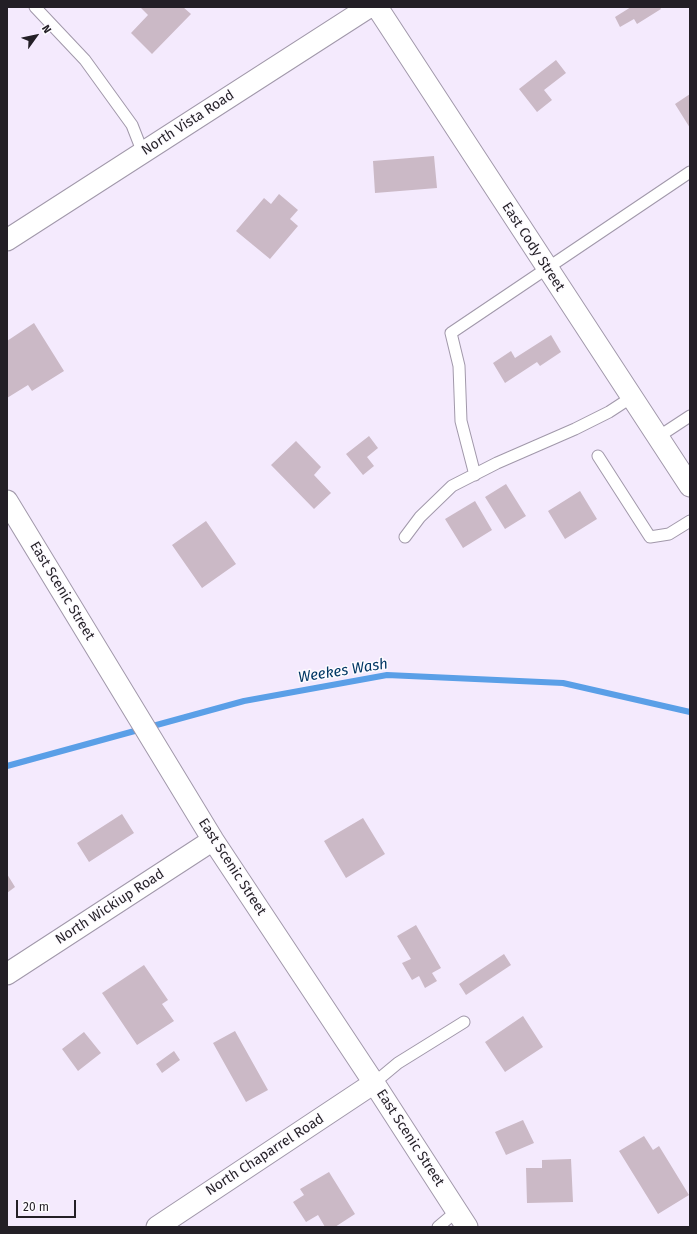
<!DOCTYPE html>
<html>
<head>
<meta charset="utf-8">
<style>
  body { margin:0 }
  #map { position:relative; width:697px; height:1234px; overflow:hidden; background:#f4eafd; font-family:"Fira Sans",sans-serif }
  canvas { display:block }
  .frame { position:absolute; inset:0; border:8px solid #231f26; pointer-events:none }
  .north { position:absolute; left:16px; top:16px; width:40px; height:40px; -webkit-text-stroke:3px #fdfbff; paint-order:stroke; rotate:57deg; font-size:11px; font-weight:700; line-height:16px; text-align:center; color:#231f26 }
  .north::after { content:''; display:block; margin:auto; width:14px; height:18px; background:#231f26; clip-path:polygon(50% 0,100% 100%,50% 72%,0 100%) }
  .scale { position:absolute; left:16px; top:1200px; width:60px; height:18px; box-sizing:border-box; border:2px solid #231f26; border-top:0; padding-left:5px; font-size:12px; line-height:14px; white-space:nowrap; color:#231f26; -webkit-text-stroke:3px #fdfbff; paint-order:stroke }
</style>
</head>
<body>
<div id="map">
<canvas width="697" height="1234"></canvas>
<div class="frame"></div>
<div class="north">N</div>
<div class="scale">20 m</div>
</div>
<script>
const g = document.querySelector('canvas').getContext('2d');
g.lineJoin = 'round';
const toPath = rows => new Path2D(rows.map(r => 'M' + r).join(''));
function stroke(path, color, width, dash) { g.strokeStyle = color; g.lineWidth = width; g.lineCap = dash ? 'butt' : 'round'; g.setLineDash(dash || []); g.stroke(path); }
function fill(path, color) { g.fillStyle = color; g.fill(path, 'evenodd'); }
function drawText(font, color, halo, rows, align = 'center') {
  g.font = font + ' "Fira Sans",sans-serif'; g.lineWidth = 3; g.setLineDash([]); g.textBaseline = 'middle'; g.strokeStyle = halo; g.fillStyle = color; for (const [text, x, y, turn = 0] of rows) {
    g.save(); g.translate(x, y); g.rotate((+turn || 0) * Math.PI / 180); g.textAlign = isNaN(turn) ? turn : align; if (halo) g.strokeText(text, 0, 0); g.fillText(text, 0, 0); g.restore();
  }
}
stroke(toPath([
  [7,766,244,701,387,675,563,683,690,712]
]), '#5a9fe7', 6);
fill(toPath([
  [140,7,183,7,191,14,152,54,131,33,148,15],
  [631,7,660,7,661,9,637,24,634,19,620,27,615,17],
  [556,60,566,73,544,90,552,100,537,112,519,89],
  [690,94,690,128,675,104],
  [434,156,437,188,375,193,373,161],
  [279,194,298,210,290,219,298,226,270,259,236,231,264,198,271,204],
  [34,323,64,371,32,391,28,385,7,398,7,341],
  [551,335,561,352,540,366,537,362,505,383,493,363,511,351,515,358],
  [369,436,378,448,367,457,374,466,363,475,346,454],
  [296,441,321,467,314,475,331,493,314,509,271,465],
  [506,484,526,516,505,529,485,497],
  [580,491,597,519,565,539,548,511],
  [475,501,492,530,463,548,445,519],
  [206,521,236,564,202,588,172,545],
  [122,814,134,833,89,862,77,843],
  [363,818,385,854,346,878,324,841],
  [7,874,15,887,7,893],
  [416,925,441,968,432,973,437,981,425,988,419,976,412,980,402,963,411,959,397,936],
  [504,954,511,965,466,995,459,984],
  [144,965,168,1000,162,1004,174,1021,137,1045,102,993],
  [523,1016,543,1047,505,1072,485,1042],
  [235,1031,268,1090,246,1102,213,1043],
  [84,1032,101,1053,78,1071,62,1049],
  [174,1051,180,1060,162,1073,156,1064],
  [523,1120,534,1143,506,1155,495,1132],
  [644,1136,653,1150,659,1146,689,1195,658,1214,619,1151],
  [571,1159,573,1202,527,1203,526,1168,542,1168,542,1160],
  [329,1172,355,1214,335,1227,325,1227,318,1215,306,1222,293,1202,304,1195,300,1189]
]), '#cbb9c6');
const lane = toPath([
  [35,7,85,60,132,125,143,153],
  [658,437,690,416],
  [598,456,650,537,669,534,690,521],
  [475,475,461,421,459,366,451,333,690,172],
  [405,537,420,517,452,486,497,463,575,429,609,412,632,397],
  [374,1083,398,1063,464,1022],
  [438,1227,457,1211]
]);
const street = toPath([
  [377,7,690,486],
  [7,240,369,7],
  [7,501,213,840,374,1083,467,1227],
  [7,974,213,840],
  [157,1227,374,1083]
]);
stroke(lane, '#a198aa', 13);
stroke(street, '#a198aa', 23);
stroke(lane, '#fff', 11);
stroke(street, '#fff', 21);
drawText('14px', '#231f26', '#fdfbff', [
  ["North Vista Road",188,123,-33],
  ["East Cody Street",533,247,57],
  ["East Scenic Street",62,591,59],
  ["East Scenic Street",232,867,57],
  ["North Wickiup Road",110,907,-33],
  ["East Scenic Street",410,1138,57],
  ["North Chaparrel Road",265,1155,-33]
]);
drawText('italic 15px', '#013764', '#fdfbff', [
  ["Weekes Wash",343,671,-9]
]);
</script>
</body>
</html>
